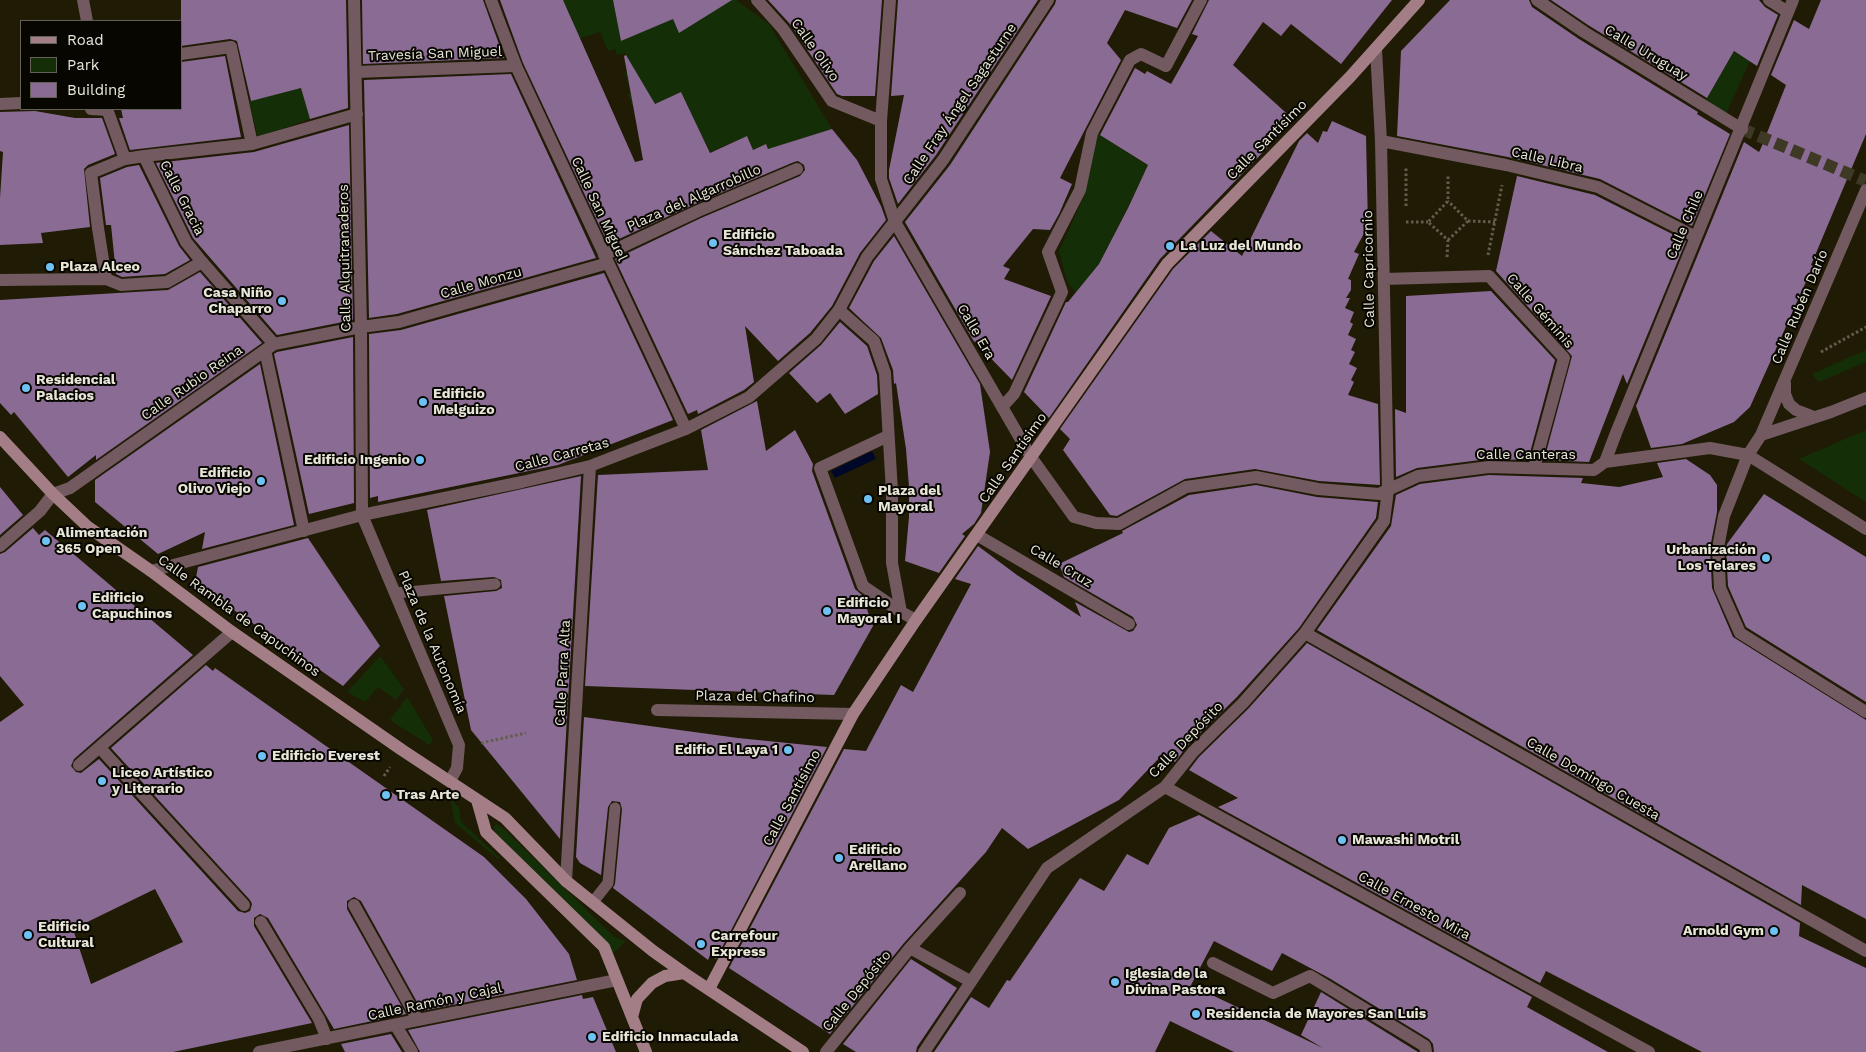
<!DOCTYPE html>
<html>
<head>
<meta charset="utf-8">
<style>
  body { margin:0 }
  #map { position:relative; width:1866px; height:1052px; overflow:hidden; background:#201b05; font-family:"Work Sans",sans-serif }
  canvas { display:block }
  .legend { position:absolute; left:20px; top:20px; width:162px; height:90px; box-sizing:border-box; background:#080601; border:1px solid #626057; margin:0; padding:6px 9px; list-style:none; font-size:15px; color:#e8e6d8 }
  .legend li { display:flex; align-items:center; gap:10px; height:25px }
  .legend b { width:25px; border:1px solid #626057 }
</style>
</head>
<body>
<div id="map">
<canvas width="1866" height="1052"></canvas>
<ul class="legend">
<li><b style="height:6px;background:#a47e87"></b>Road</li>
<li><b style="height:14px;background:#142f07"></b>Park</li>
<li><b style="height:14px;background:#8a6b94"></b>Building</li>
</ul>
</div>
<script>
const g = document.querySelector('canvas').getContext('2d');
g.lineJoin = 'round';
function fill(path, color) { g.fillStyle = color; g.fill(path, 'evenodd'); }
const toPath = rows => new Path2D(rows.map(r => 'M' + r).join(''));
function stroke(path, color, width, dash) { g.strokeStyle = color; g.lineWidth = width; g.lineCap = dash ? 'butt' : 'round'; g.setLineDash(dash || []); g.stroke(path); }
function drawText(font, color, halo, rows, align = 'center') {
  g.font = font + ' "Work Sans",sans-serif'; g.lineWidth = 4; g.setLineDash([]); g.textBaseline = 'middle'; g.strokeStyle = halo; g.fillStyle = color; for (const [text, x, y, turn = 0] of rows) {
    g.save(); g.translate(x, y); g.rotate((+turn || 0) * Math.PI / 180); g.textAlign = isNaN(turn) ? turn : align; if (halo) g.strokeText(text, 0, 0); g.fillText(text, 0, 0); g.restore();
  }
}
fill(toPath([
  [556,0,613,0,621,41,673,19,679,33,710,13,714,0,736,0,769,24,832,129,794,141,769,152,766,144,753,150,747,136,710,152,681,92,650,106,648,102,632,106,628,94,631,93,625,73,635,70,625,53,617,55,615,49,608,51,600,32,558,45,551,31,573,21,565,4],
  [1734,52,1750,61,1726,114,1705,101],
  [301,88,310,119,258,137,249,101],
  [1098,133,1148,166,1099,264,1076,292,1068,284,1059,251,1085,194],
  [1866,350,1866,362,1819,382,1812,374],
  [1866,430,1866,502,1799,459,1808,455],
  [380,656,404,689,396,700,378,687,365,702,347,692],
  [407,697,433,740,429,745,390,720],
  [450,798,459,808,461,822,500,858,498,859,455,823],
  [496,824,505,830,614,937,626,941,611,955,608,944,496,833,493,828]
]), '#142f07');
fill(toPath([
  [872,451,876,459,835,478,831,471]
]), '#00082a');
fill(toPath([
  [181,0,346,0,348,108,310,119,301,88,251,101,237,41,230,39,181,46],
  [362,0,483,0,504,58,363,64],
  [500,0,563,0,635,162,643,160,624,56,626,55,655,104,681,92,710,153,747,136,753,150,766,144,768,149,832,129,857,160,881,206,886,220,860,253,832,306,810,333,778,361,745,326,754,382,744,390,698,414,697,410,688,414,615,259,701,218,800,176,805,170,804,165,798,161,794,162,695,204,608,244,523,63],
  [613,0,732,0,679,33,673,19,621,41],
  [768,0,882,0,875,96,842,96,837,94,790,24],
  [898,0,1038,0,936,155,898,204,889,178,889,170,904,95,891,96],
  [1056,0,1192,0,1177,28,1125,10,1107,43,1121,60,1060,178,1072,184,1059,214,1050,230,1033,229,1003,266,1010,269,1004,279,1051,296,1012,380,973,340,905,222,950,165,1055,4],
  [1209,0,1392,0,1341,64,1291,24,1281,36,1263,22,1233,65,1294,120,1160,259,1049,418,1024,392,1066,302,1068,302,1099,264,1128,208,1148,165,1100,135,1135,68,1145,74,1147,71,1171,84,1198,36,1192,34],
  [1450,0,1529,0,1532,7,1579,39,1698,112,1697,114,1730,134,1692,226,1600,179,1508,157,1397,136,1401,51],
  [1551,0,1759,0,1765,7,1778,15,1757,66,1734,51,1707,98,1588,25],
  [1821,0,1866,0,1866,134,1811,265,1813,266,1750,407,1734,422,1682,444,1651,448,1636,406,1744,142,1759,152,1761,148,1786,85,1771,75,1794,20,1809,29],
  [225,56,241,137,130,150,119,118,123,118,121,109,181,109,181,62],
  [511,74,596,258,397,314,369,318,364,80],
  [35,111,75,118,102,118,115,154,88,165,84,169,90,227,41,233,43,243,0,245,0,198,3,152,0,151,0,112],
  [1332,121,1366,136,1368,226,1354,252,1359,254,1348,279,1351,280,1351,290,1346,298,1350,298,1345,308,1354,312,1350,322,1353,324,1348,335,1356,339,1351,350,1355,352,1349,364,1357,368,1351,380,1354,382,1348,395,1378,404,1380,485,1319,481,1255,469,1185,479,1117,516,1110,515,1063,450,1070,439,1060,429,1173,269,1211,231,1242,256,1299,141,1307,133,1318,143,1323,131,1327,132],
  [349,125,353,320,277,335,193,238,156,163,254,152],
  [139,165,179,246,190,260,165,274,122,277,116,274,111,225,106,225,100,178,127,167],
  [1517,176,1595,195,1686,241,1627,384,1623,374,1589,462,1544,460,1572,356,1496,271],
  [894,236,980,384,990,452,981,513,974,524,962,534,965,536,939,573,905,561,909,517,909,487,906,449,896,383,894,384,893,370,881,338,849,308,874,261],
  [200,272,262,343,96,460,96,455,68,477,14,412,11,415,0,403,0,300,168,290],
  [604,273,673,420,558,465,378,502,378,496,370,498,369,334,401,330],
  [1491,291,1555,360,1528,460,1488,459,1417,468,1396,477,1395,409,1406,413,1406,296],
  [840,322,867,346,877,375,878,394,845,414,830,393,817,403,789,373,821,345],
  [353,337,354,503,309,514,274,354,277,352],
  [260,364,294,525,202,549,205,532,158,554,95,502,95,480],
  [757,401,766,451,795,430,813,464,812,471,855,589,862,595,873,626,834,695,585,686,598,475,708,470,701,430],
  [1686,459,1710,475,1717,485,1717,512,1710,548,1712,588,1733,637,1866,720,1866,919,1802,885,1801,905,1317,630,1391,526,1396,495,1420,484,1489,475,1583,478,1581,483,1619,487,1663,477,1657,463],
  [581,476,560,839,471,730,444,596,496,591,502,588,501,580,494,577,441,581,427,510],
  [1256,485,1317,497,1378,502,1376,518,1299,628,1237,697,1187,746,1175,762,1162,755,1119,800,1028,849,1002,828,986,852,904,943,830,1034,729,968,844,749,866,751,901,685,913,692,971,584,955,579,978,546,1017,575,1081,617,1075,602,1129,632,1133,631,1137,625,1133,617,1064,577,1059,564,1123,533,1122,531,1189,495],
  [0,487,23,515,0,535],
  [1764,494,1866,557,1866,702,1746,627,1728,586,1726,549,1727,544],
  [33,528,39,535,45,530,193,655,74,759,71,766,76,772,81,773,99,759,238,911,245,913,250,911,252,904,250,900,111,748,206,665,213,671,215,668,484,857,526,899,569,954,577,980,422,1011,361,901,354,897,347,901,347,909,406,1014,334,1029,268,918,260,914,254,918,254,926,312,1023,173,1052,0,1052,0,722,24,705,0,676,0,554,5,552],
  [155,889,183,942,91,984,73,929],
  [308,538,380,646,343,686,195,583,198,567],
  [1307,643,1800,923,1799,936,1866,968,1866,1052,1702,1052,1546,971,1540,983,1218,807,1238,798,1189,770,1199,757,1249,708],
  [584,717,738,738,827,747,716,959,710,955,708,960,613,888,615,884,622,809,620,802,612,801,608,807,601,875,580,863,576,857],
  [1199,815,1532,997,1527,1007,1608,1052,1434,1052,1433,1044,1429,1039,1329,978,1282,953,1272,971,1214,941,1191,985,1323,1048,1301,1035,1321,992,1418,1052,1234,1052,1170,1021,1155,1052,934,1052,971,997,989,1008,1007,980,1010,981,1080,878,1104,891,1127,854,1148,865,1169,828],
  [911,959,957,988,917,1047,916,1052,856,1052,843,1044],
  [582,995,583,999,593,997,616,1052,420,1052,408,1030],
  [391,1034,402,1052,345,1052,341,1044]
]), '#8a6b94');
stroke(toPath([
  [1742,129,1866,181]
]), '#3e3925', 12, [12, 6]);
stroke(toPath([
  [1406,206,1406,167],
  [1468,221,1495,222],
  [1406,222,1428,222],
  [1448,240,1468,221,1448,201],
  [1488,255,1502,185],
  [1447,257,1448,240,1428,222,1448,201,1448,176],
  [1821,352,1866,327],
  [481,743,526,733],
  [384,776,390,767]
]), '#625e4b', 3, [2.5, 2.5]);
stroke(toPath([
  [396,593,495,584],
  [593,902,608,883,615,808]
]), '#725a60', 11);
stroke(toPath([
  [181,54,231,47],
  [356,72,516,66],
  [98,228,91,173,125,159],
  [202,262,274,344],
  [839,310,874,341,885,373,892,492,892,563,901,612,916,620],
  [888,436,820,468,863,586,901,612],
  [100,748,244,905]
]), '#725a60', 12);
stroke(toPath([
  [83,0,87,21],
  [354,0,361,327,362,515,459,745,457,768,450,781],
  [491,0,516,66,686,429],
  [757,0,783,29,832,101,881,121],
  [890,0,881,121,881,179,895,222,1031,457,1074,517,1096,523,1119,524,1186,487,1256,477,1318,489,1379,494,1418,476,1489,467,1594,470,1605,462,1710,448,1748,455,1866,529],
  [1537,0,1584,32,1742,129],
  [1769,0,1788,12],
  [231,47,252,144],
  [0,104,21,103],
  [91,109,108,110],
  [1381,141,1506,165,1598,187,1696,237],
  [144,156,252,144,357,114],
  [98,228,106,279],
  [604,255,698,211,797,169],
  [1384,279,1489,276,1564,358,1534,468],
  [0,280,106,279,121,285,167,282,202,262,186,242,144,156,125,159,107,109],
  [265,350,304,531],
  [1785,383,1785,394,1789,404,1796,410,1814,417],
  [1866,398,1831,412,1761,435,1748,455,1724,516,1718,548,1720,588,1740,633,1866,712],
  [1002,407,1014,394,1062,292,1048,252,1080,190,1092,133,1130,60,1141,54,1166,66,1201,0],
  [1761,435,1866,190],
  [1605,462,1616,433,1793,0],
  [977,535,1129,624],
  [0,546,40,511,53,494,70,488,274,344,361,327,399,322,608,263],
  [151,571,362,515,522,482,590,466,686,429,749,397,816,339,839,310,867,257,943,160,1048,0],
  [1305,633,1866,951],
  [657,710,853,714],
  [79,765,232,632],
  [1165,787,1649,1052],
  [566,881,590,466],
  [354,905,418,1020],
  [261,922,319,1019,327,1039],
  [910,948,960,893],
  [1213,963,1273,993,1310,976,1425,1046,1426,1052],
  [396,1026,412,1052],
  [259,1052,617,980],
  [826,1052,910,948,970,981],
  [924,1052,1047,868,1165,787,1193,752,1243,703,1305,633,1384,521,1388,490,1381,141,1376,49]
]), '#725a60', 12);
stroke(toPath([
  [0,437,53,494,88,527,151,571,232,632,402,750,505,818,566,881,653,951,684,973,803,1052],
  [477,800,486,832,604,947,646,1052],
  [709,989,853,714,916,620,1167,264,1350,77,1419,0],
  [632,1017,637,999,652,983,665,976,684,973]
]), '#a47e87', 12);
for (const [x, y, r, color] of [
  [713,243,5,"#6ec2f3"],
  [1170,246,5,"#6ec2f3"],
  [50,267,5,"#6ec2f3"],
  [282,301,5,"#6ec2f3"],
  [26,388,5,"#6ec2f3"],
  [423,402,5,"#6ec2f3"],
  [420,460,5,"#6ec2f3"],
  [261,481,5,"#6ec2f3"],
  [868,499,5,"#6ec2f3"],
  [46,541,5,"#6ec2f3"],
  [1766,558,5,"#6ec2f3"],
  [82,606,5,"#6ec2f3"],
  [827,611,5,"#6ec2f3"],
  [788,750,5,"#6ec2f3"],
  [262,756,5,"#6ec2f3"],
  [102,781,5,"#6ec2f3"],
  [386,795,5,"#6ec2f3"],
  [1342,840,5,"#6ec2f3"],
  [839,858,5,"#6ec2f3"],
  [1774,931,5,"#6ec2f3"],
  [28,935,5,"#6ec2f3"],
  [701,944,5,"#6ec2f3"],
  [1115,982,5,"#6ec2f3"],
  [1196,1014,5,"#6ec2f3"],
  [592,1037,5,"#6ec2f3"]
]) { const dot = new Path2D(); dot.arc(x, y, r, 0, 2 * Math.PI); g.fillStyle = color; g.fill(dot); stroke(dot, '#080601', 2); }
drawText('14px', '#e8e6d8', '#080601', [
  ["Calle Olivo",815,50,55],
  ["Calle Uruguay",1646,53,31],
  ["Travesía San Miguel",435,54,-2],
  ["Calle Fray Ángel Sagasturne",960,104,-56],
  ["Calle Santísimo",1267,140,-45],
  ["Calle Libra",1547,160,13],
  ["Calle Gracia",182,198,63],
  ["Plaza del Algarrobillo",694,198,-24],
  ["Calle San Miguel",599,209,65],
  ["Calle Chile",1685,225,-67],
  ["Calle Alquitranaderos",345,258,-91],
  ["Calle Capricornio",1369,269,-91],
  ["Calle Monzu",481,283,-16],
  ["Calle Rubén Darío",1800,307,-67],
  ["Calle Géminis",1540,311,49],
  ["Calle Era",976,332,60],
  ["Calle Rubio Reina",192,383,-35],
  ["Calle Carretas",562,455,-15],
  ["Calle Canteras",1526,455],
  ["Calle Santísimo",1013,458,-55],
  ["Calle Cruz",1061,566,31],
  ["Calle Rambla de Capuchinos",239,616,36],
  ["Plaza de la Autonomía",432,642,67],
  ["Calle Parra Alta",563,673,-87],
  ["Plaza del Chafino",755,697,1],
  ["Calle Depósito",1186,740,-46],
  ["Calle Domingo Cuesta",1593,779,30],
  ["Calle Santísimo",792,798,-62],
  ["Calle Ernesto Mira",1414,906,29],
  ["Calle Depósito",857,991,-51],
  ["Calle Ramón y Cajal",435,1002,-12]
]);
drawText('bold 14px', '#e8e6d8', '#080601', [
  ["Edificio",723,235],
  ["Sánchez Taboada",723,251],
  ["La Luz del Mundo",1180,246],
  ["Plaza Alceo",60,267],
  ["Casa Niño",272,293,"right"],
  ["Chaparro",272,309,"right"],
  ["Residencial",36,380],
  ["Palacios",36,396],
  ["Edificio",433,394],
  ["Melguizo",433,410],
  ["Edificio Ingenio",410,460,"right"],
  ["Edificio",251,473,"right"],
  ["Olivo Viejo",251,489,"right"],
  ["Plaza del",878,491],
  ["Mayoral",878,507],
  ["Alimentación",56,533],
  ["365 Open",56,549],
  ["Urbanización",1756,550,"right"],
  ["Los Telares",1756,566,"right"],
  ["Edificio",92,598],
  ["Capuchinos",92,614],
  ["Edificio",837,603],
  ["Mayoral I",837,619],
  ["Edifio El Laya 1",778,750,"right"],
  ["Edificio Everest",272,756],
  ["Liceo Artístico",112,773],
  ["y Literario",112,789],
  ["Tras Arte",396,795],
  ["Mawashi Motril",1352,840],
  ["Edificio",849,850],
  ["Arellano",849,866],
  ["Edificio",38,927],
  ["Cultural",38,943],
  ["Arnold Gym",1764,931,"right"],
  ["Carrefour",711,936],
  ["Express",711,952],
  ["Iglesia de la",1125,974],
  ["Divina Pastora",1125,990],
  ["Residencia de Mayores San Luis",1206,1014],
  ["Edificio Inmaculada",602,1037]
], 'left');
</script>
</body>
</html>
